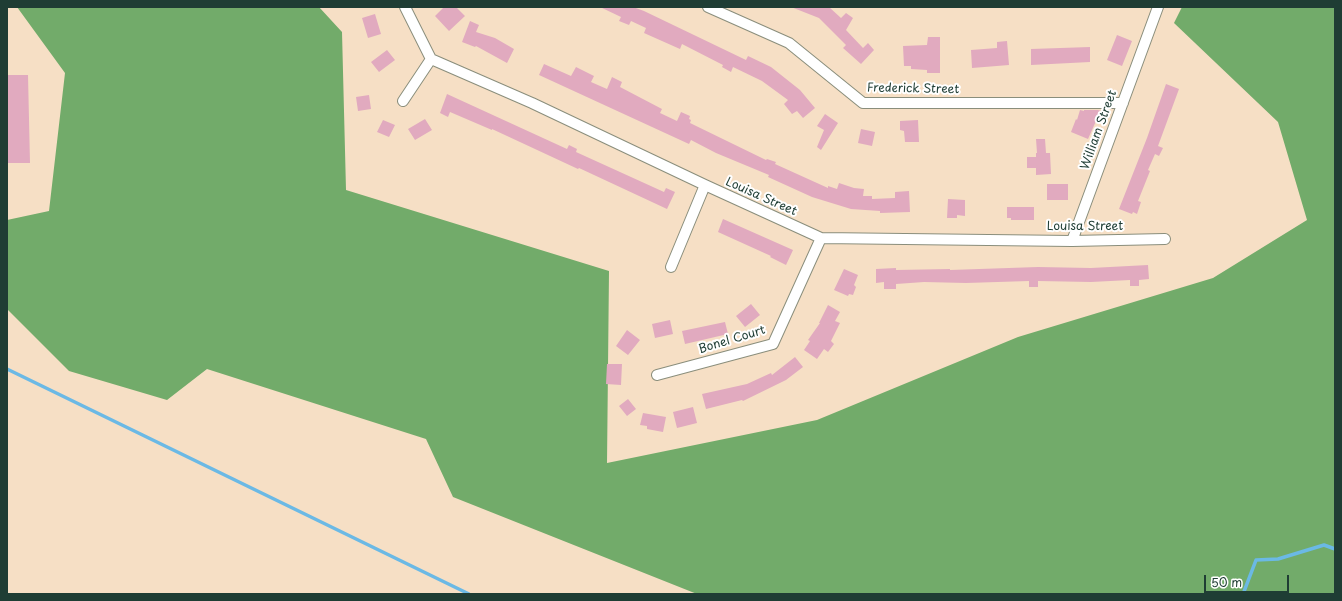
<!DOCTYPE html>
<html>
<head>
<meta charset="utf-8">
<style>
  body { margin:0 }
  #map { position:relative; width:1342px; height:601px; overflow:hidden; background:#f6dfc5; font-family:"Playpen Sans",sans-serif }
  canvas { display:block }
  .frame { position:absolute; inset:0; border:8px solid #1f3d34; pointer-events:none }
  .scale { position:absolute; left:1204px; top:575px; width:85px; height:18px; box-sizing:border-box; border:2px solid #1f3d34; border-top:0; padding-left:5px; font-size:12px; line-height:14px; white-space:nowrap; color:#1f3d34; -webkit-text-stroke:3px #fff; paint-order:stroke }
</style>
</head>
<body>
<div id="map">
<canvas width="1342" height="601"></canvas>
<div class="frame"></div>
<div class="scale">50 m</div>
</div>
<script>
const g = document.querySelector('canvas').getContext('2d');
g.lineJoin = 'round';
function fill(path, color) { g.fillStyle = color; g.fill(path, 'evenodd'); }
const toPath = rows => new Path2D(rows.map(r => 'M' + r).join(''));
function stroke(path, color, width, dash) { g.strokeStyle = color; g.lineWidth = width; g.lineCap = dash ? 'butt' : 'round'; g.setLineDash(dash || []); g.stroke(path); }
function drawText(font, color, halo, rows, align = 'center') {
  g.font = font + ' "Playpen Sans",sans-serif'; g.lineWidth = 4; g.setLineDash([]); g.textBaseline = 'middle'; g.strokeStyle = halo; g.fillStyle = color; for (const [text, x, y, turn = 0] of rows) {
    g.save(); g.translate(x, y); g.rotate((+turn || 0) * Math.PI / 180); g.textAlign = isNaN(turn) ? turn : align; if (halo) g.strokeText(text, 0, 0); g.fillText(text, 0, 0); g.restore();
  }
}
fill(toPath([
  [17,7,319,7,342,32,346,190,609,271,607,463,817,420,1018,337,1213,278,1307,220,1278,122,1174,23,1182,7,1335,7,1335,594,697,594,453,497,426,439,207,369,167,400,69,371,7,309,7,220,49,211,65,73]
]), '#72ab6a');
stroke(toPath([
  [7,369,469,594],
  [1243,594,1256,560,1278,559,1324,545,1335,549]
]), '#6bb9e5', 3.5);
fill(toPath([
  [444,7,456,7,465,16,449,31,435,16],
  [600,7,633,7,644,11,746,60,748,56,771,67,800,90,815,108,803,118,797,111,792,114,784,104,788,100,762,81,733,67,731,72,722,67,723,65,682,44,680,49,644,33,646,28,631,21,629,25,619,21,621,17],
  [791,7,829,7,841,18,846,13,853,18,846,30,863,48,868,43,874,50,861,64,843,48,846,45,819,18],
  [375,14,381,34,368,38,362,18],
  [470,21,479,25,476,32,495,38,514,49,507,63,476,46,475,47,462,42],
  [1117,35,1132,41,1122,66,1107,60],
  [928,37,940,37,940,73,927,73,927,70,911,69,911,66,904,66,903,46,927,45],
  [1007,41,1009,65,972,68,971,50,997,48,997,42],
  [1090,47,1090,62,1031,65,1031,49],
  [387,50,395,60,379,72,371,62],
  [544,64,571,76,576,67,594,76,591,82,607,89,612,77,622,82,620,87,662,109,660,113,677,121,681,112,690,116,689,119,691,120,690,123,766,160,767,159,776,162,775,164,828,188,828,186,837,189,839,183,854,188,864,189,863,196,872,196,872,199,895,198,895,192,909,191,910,212,880,213,880,211,851,209,812,197,768,177,769,175,716,153,691,140,689,144,539,75],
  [7,75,28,75,30,163,7,163],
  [1166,84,1179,89,1158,146,1163,148,1159,156,1155,154,1148,170,1150,171,1138,201,1141,202,1137,214,1133,212,1132,214,1119,209,1147,138],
  [447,94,567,149,569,145,577,149,576,152,664,192,666,188,675,192,667,209,579,168,578,169,492,129,492,130,450,112,448,117,440,113],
  [369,95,371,109,358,111,356,97],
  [1080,110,1084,111,1084,110,1098,110,1104,112,1099,122,1096,121,1088,139,1071,132,1076,119,1077,120],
  [825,114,838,123,821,150,817,147,824,130,817,126],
  [425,119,432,130,415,140,408,129],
  [383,120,395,125,389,137,377,132],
  [918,120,919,142,905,142,904,131,900,130,900,121],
  [861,129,875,132,872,146,858,143],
  [1036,139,1045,139,1046,153,1050,153,1051,174,1036,175,1036,168,1027,168,1027,157,1036,157,1036,153,1037,153],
  [1047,184,1068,184,1068,200,1047,200],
  [948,199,965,200,965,216,957,215,957,218,947,218],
  [1007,207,1034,207,1034,220,1011,220,1011,218,1007,218],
  [723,219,793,250,786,265,770,257,771,256,718,232],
  [1148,265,1149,279,1139,280,1139,286,1130,286,1130,280,1091,282,1038,281,1038,287,1029,287,1029,281,966,283,924,282,896,284,896,289,884,289,884,282,876,283,876,269,896,268,896,270,950,269,950,270,1038,267,1091,268],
  [844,269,858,275,854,285,856,287,853,295,849,294,848,296,834,290],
  [751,304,760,315,745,327,736,316],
  [828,305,840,312,835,321,840,323,831,341,834,344,828,352,824,349,817,359,804,350,810,341,808,340,820,323,819,323],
  [670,320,673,334,655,338,652,324],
  [725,322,728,334,685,344,682,331],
  [627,330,640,340,628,355,616,346],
  [795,357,803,367,786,380,743,401,742,400,706,409,702,394,747,384,771,373,772,375],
  [607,364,622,364,621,385,606,384],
  [628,399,636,409,627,416,619,406],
  [693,407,697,423,677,428,673,412],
  [643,413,666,417,663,432,647,429,647,426,640,425]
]), '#e1aabf');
const street = toPath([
  [405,7,431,59,532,103,705,185,821,238,1072,241,1165,239],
  [708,7,789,43,863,103,1123,103],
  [403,101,431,59],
  [1072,241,1158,7],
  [671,267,705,185],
  [657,375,773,344,821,238]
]);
stroke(street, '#8a8e7c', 12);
stroke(street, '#fff', 10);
drawText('12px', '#1f3d34', '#fff', [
  ["Frederick Street",913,89,1],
  ["William Street",1099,130,-70],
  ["Louisa Street",761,197,24],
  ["Louisa Street",1085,227],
  ["Bonel Court",732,340,-17]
]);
</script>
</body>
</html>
